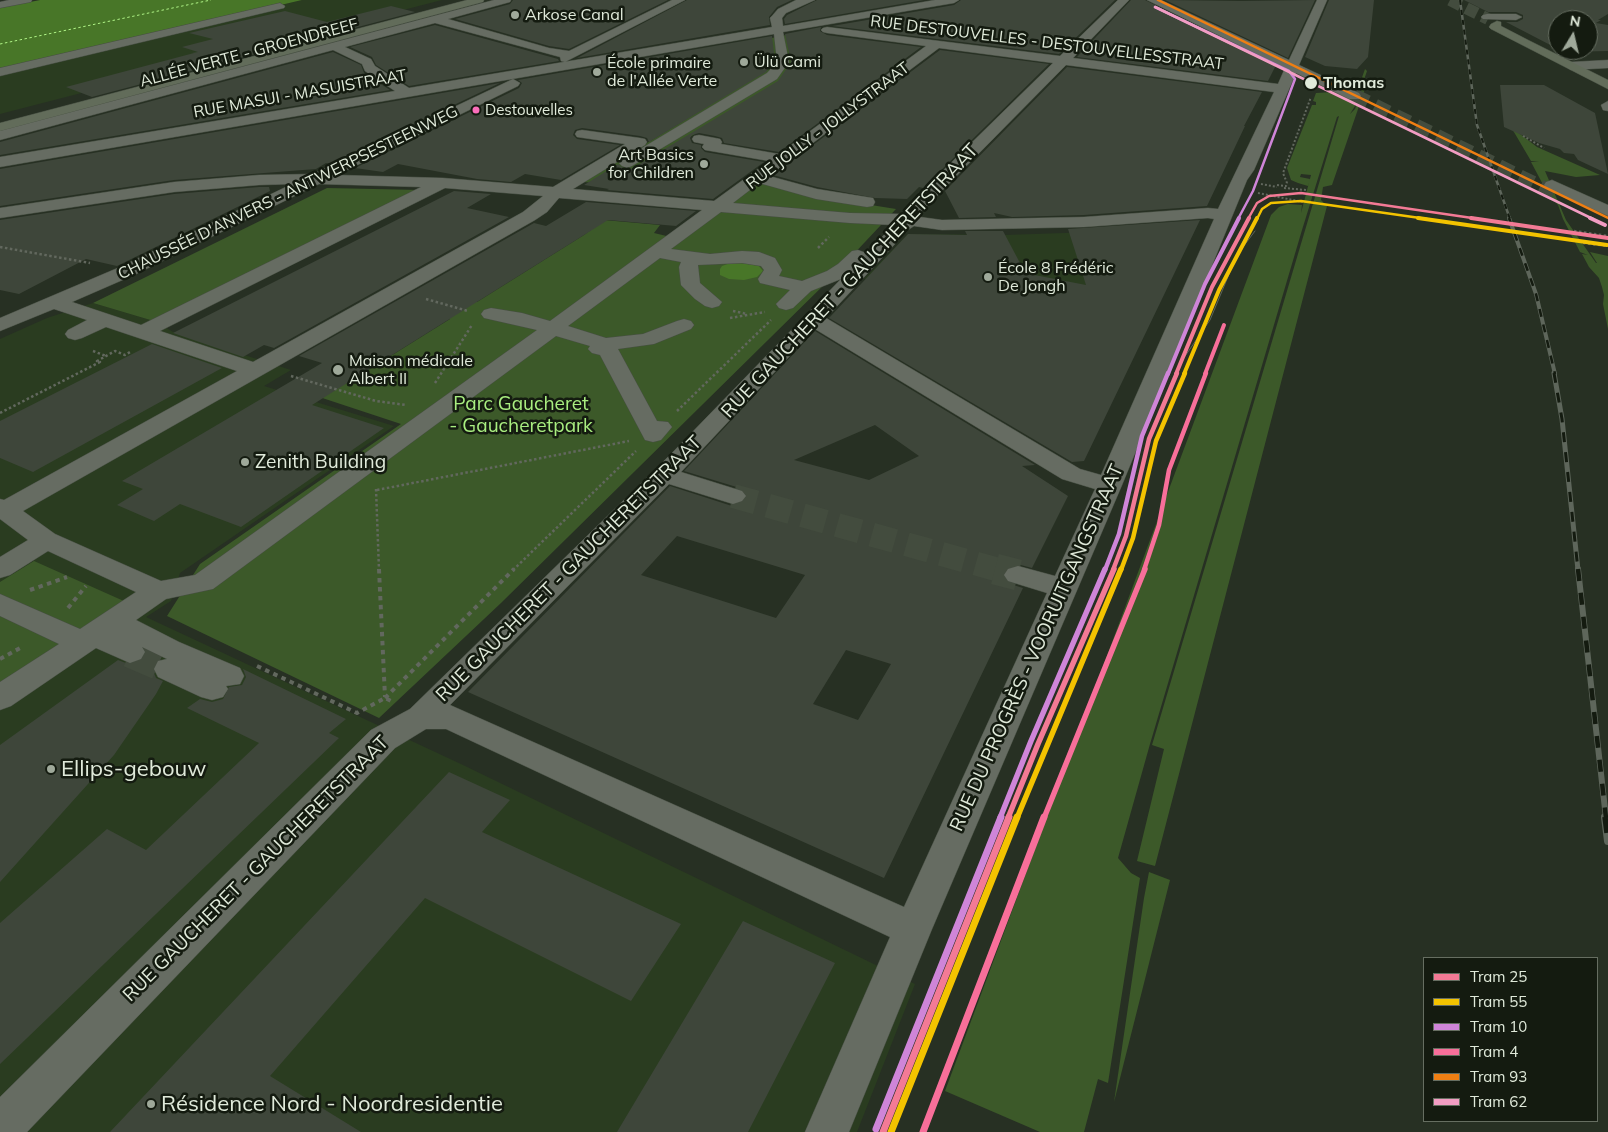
<!DOCTYPE html>
<html>
<head>
<meta charset="utf-8">
<style>
  body { margin:0 }
  #map { position:relative; width:1608px; height:1132px; overflow:hidden; background:#273023; font-family:Mulish,sans-serif }
  canvas { display:block }
  .legend { position:absolute; left:1423px; top:957px; width:175px; height:165px; box-sizing:border-box; background:#141b10; border:1px solid #666e61; margin:0; padding:6px 9px; list-style:none; font-size:15px; color:#e0eada }
  .legend li { display:flex; align-items:center; gap:10px; height:25px }
  .legend b { width:25px; border:1px solid #666e61 }
  .north { position:absolute; left:1548px; top:10px; width:50px; height:50px; box-sizing:border-box; background:#141b10; border:1px solid #666e61; border-radius:50%; rotate:9deg; font-size:14px; font-weight:700; line-height:20px; text-align:center; color:#e0eada }
  .north::after { content:''; display:block; margin:auto; width:18px; height:22px; background:#9fa99a; clip-path:polygon(50% 0,100% 100%,50% 72%,0 100%) }
</style>
</head>
<body>
<div id="map">
<canvas width="1608" height="1132"></canvas>
<ul class="legend">
<li><b style="height:6px;background:#f37a95"></b>Tram 25</li>
<li><b style="height:6px;background:#f3c300"></b>Tram 55</li>
<li><b style="height:6px;background:#cf85d8"></b>Tram 10</li>
<li><b style="height:6px;background:#f86f9a"></b>Tram 4</li>
<li><b style="height:6px;background:#ef7f13"></b>Tram 93</li>
<li><b style="height:6px;background:#f29dc3"></b>Tram 62</li>
</ul>
<div class="north">N</div>
</div>
<script>
const g = document.querySelector('canvas').getContext('2d');
g.lineJoin = 'round';
function fill(path, color) { g.fillStyle = color; g.fill(path, 'evenodd'); }
const toPath = rows => new Path2D(rows.map(r => 'M' + r).join(''));
function stroke(path, color, width, dash) { g.strokeStyle = color; g.lineWidth = width; g.lineCap = dash ? 'butt' : 'round'; g.setLineDash(dash || []); g.stroke(path); }
function drawText(font, color, halo, rows, align = 'center') {
  g.font = font + ' Mulish,sans-serif'; g.lineWidth = 5; g.setLineDash([]); g.textBaseline = 'middle'; g.strokeStyle = halo; g.fillStyle = color; for (const [text, x, y, turn = 0] of rows) {
    g.save(); g.translate(x, y); g.rotate((+turn || 0) * Math.PI / 180); g.textAlign = isNaN(turn) ? turn : align; if (halo) g.strokeText(text, 0, 0); g.fillText(text, 0, 0); g.restore();
  }
}
fill(toPath([
  [302,0,442,0,0,114,0,71],
  [1095,232,1104,288,907,288,864,279,908,234,1005,235],
  [93,303,157,322,173,332,291,370,264,386,394,426,180,573,171,601,146,617,463,765,915,984,857,1132,0,1132,0,339,47,318]
]), '#2a3c20');
fill(toPath([
  [791,34,793,74,680,143,672,189,583,182,706,107,767,39],
  [1365,69,1367,71,1355,106,1350,114,1355,109,1365,80,1368,80,1332,185,1323,187,1321,200,1327,206,1155,866,1137,861,1164,749,1152,745,1339,116,1337,117,1302,230,1150,744,1118,858,1131,873,1140,878,1108,1083,1098,1079,1084,1132,1040,1132,945,1091,1271,215,1279,207,1288,204,1302,205,1301,213,1311,175,1301,174,1300,177,1310,179,1308,186,1298,183,1291,180,1287,168,1312,105,1316,105,1316,102,1313,101,1316,93,1334,92,1354,100],
  [1511,127,1537,147,1600,175,1576,177,1545,171,1566,220,1596,263,1597,263,1590,252,1608,256,1608,329,1603,304,1604,295,1602,287,1599,278,1589,267,1582,254,1588,255,1580,252,1563,219,1558,205,1548,194,1531,162,1539,161,1531,161],
  [756,182,821,197,896,209,834,275,501,603,379,718,167,616,200,564,401,424,289,387,349,382,450,319,435,291,477,302,584,235,604,220,660,225,654,233,679,239],
  [327,188,421,190,157,322,93,303],
  [34,561,126,602,0,689,0,582],
  [1149,872,1170,880,1114,1102,1144,898]
]), '#3c5929');
fill(toPath([
  [40,0,302,0,0,71,0,8],
  [733,262,758,265,763,271,757,277,744,280,729,279,720,275,720,269,722,266]
]), '#487628');
stroke(toPath([
  [0,44,211,0]
]), '#aff486', 1, [2.5, 2.5]);
fill(toPath([
  [513,0,668,0,569,49,549,46,455,19,510,4],
  [687,0,792,0,777,7,769,17,770,25,577,58],
  [817,0,924,0,785,24,784,19,787,15],
  [961,0,1115,0,1059,54,832,26,954,5],
  [1131,0,1145,0,1276,65,1268,81,1077,57],
  [1165,0,1241,1,1315,0,1288,58],
  [1329,0,1374,0,1368,57,1357,69,1325,66,1305,57],
  [1464,0,1608,0,1608,14,1598,20,1601,20,1596,23,1608,25,1608,51,1565,52,1561,50,1588,50,1588,20,1558,20,1558,49,1506,22,1517,22,1523,19,1523,15,1516,12,1488,12],
  [391,6,415,12,92,97,66,87,194,53,192,53,198,52,182,47,213,39,189,33,285,11,327,22],
  [435,25,558,59,559,61,409,86,376,65,372,57,350,47],
  [821,27,820,31,827,35,921,47,779,152,724,143,722,138,715,136,699,133,692,135,690,138,692,143,701,145,701,148,705,152,764,162,713,199,607,190,609,189,584,185,618,164,626,170,633,168,778,81,791,62,785,34],
  [772,36,775,61,766,72,649,142,647,138,640,136,582,128,575,130,573,135,577,139,620,145,561,180,525,174,511,182,477,179,398,164,383,172,355,168,519,88,522,83,518,80],
  [940,50,1049,64,923,188,919,187,907,199,875,198,817,187,773,175],
  [333,52,361,65,364,73,390,90,0,155,0,142],
  [1067,67,1262,92,1244,126,1245,126,1207,206,1084,215,1012,217,994,213,996,217,959,218,945,191],
  [500,83,330,164,326,163,316,169,174,180,0,206,0,169],
  [1500,85,1544,85,1595,113,1608,174,1578,160,1574,154,1564,153,1560,149,1539,143,1504,127],
  [259,187,269,187,270,191,117,266,86,259,19,294,0,290,0,220,174,194],
  [454,191,491,194,467,208,509,217,274,348,264,345,243,357,173,333],
  [586,202,696,211,676,226,608,220,312,405,384,428,241,527,180,504,154,521,117,505,143,489,122,481,322,363,299,356,534,223,546,226],
  [1200,220,1084,461,1072,462,829,318,908,234,967,235,965,231,1003,231,1020,263,1014,271,1086,285,1068,229],
  [815,331,1035,465,1022,466,1068,496,1032,568,1017,564,1007,567,1002,574,1007,583,1023,588,884,878,468,692,670,486,732,506,743,502,748,496,743,489,684,471],
  [875,425,919,456,869,480,794,460],
  [677,536,805,575,776,618,641,575],
  [846,650,891,664,858,720,813,704],
  [152,344,222,368,33,472,0,458,0,421],
  [147,651,161,658,156,660,152,668,156,678,163,681,156,694,114,755,0,882,0,745,118,660,131,665,142,661],
  [243,669,346,719,329,733,339,738,0,1064,0,923,107,829,146,850,259,743,187,708,200,699,212,702,223,699,229,687,242,685,246,677],
  [449,772,510,800,482,832,681,924,631,1001,425,898,270,1076,361,1132,110,1132],
  [743,921,835,963,748,1132,617,1132]
]), '#3e463a');
stroke(toPath([
  [1354,96,1356,97]
]), '#434c3e', 12, [12, 6]);
stroke(toPath([
  [1354,96,1555,194]
]), '#434c3e', 15, [15, 8]);
stroke(toPath([
  [733,496,999,570]
]), '#434c3e', 24, [24, 12]);
stroke(toPath([
  [995,569,1018,575],
  [130,652,169,669]
]), '#434c3e', 31, [31, 16]);
stroke(toPath([
  [1450,0,1488,19]
]), '#434c3e', 12, [12, 6]);
const minor = toPath([
  [9,0,32,0,31,2,0,8,0,2,9,0],
  [494,0,511,0,510,2,448,19,549,48,569,51,672,0,685,0,565,62,561,61,560,57,435,23,345,47,371,59,375,66,409,88,772,27,770,18,772,16,778,9,796,0,815,0,786,13,782,18,783,26,935,0,959,0,954,3,783,32,789,62,777,79,632,166,627,168,622,166,619,163,622,160,767,73,777,62,774,34,0,167,0,157,395,91,365,71,362,64,333,50,0,140,0,131,494,0],
  [1118,0,1129,0,1073,58,1278,84,1285,68,1147,0,1161,0,1289,60,1317,0,1327,0,1299,65,1359,93,1361,96,1359,99,1349,99,1296,73,1254,170,1247,180,1122,485,932,929,849,1132,805,1132,890,937,446,729,426,729,395,748,27,1132,0,1132,0,1097,371,730,410,709,671,454,841,279,811,291,793,308,786,310,779,308,776,304,790,290,760,283,758,279,764,270,761,266,742,263,698,265,700,283,722,302,719,306,712,308,705,306,695,299,681,285,679,267,681,262,660,258,568,326,606,338,643,334,677,321,684,319,691,321,694,325,691,329,654,344,618,349,657,421,668,422,672,427,661,440,653,442,645,440,600,355,592,353,588,349,590,346,556,336,213,589,166,599,136,620,179,642,240,668,244,676,240,684,226,686,228,689,223,697,212,700,201,697,158,677,154,669,158,661,167,659,142,647,145,652,141,659,130,663,96,648,11,706,0,710,0,682,59,644,0,616,0,594,80,629,136,592,48,551,10,575,0,578,0,557,28,540,0,519,0,499,4,500,237,371,106,327,82,338,75,340,68,338,65,334,68,330,87,320,54,309,0,331,0,318,120,267,292,184,259,185,174,192,0,218,0,208,174,182,259,175,313,174,513,79,520,83,518,86,337,175,443,178,553,187,625,144,577,137,575,134,577,131,582,130,640,138,645,139,647,142,645,145,573,189,714,201,769,161,705,150,702,147,704,144,694,142,692,139,694,136,699,135,715,138,720,139,722,142,721,144,779,154,926,46,827,33,823,32,821,30,823,28,827,27,1060,56,1118,0],
  [939,48,1053,63,911,202,902,214,850,213,733,203,759,183,816,199,867,207,873,206,875,202,873,198,817,189,769,176,939,48],
  [1066,65,1274,92,1218,209,1208,208,1084,217,942,220,920,217,919,214,923,210,1066,65],
  [319,184,421,187,141,325,72,302,134,275,319,184],
  [445,188,543,196,523,212,253,362,160,331,445,188],
  [559,198,702,210,550,321,522,313,491,308,484,310,481,314,484,318,537,330,195,575,161,581,55,534,23,511,535,220,547,212,559,198],
  [721,212,850,223,894,225,866,253,858,250,852,251,838,264,827,271,802,281,779,276,782,270,775,258,759,252,742,251,710,254,671,249,721,212],
  [1208,218,1214,219,1101,475,1080,469,826,318,908,230,914,226,942,230,1084,227,1208,218],
  [815,329,1062,479,1095,489,1055,576,1018,566,1008,569,1004,575,1008,581,1047,593,904,907,450,705,669,484,733,504,742,501,746,496,742,491,681,472,815,329],
  [280,3,285,6,284,8,0,76,0,68,280,3],
  [1487,14,1516,14,1522,17,1516,20,1483,19,1481,17,1483,15,1487,14],
  [1608,60,1608,68,1571,70,1565,66,1571,62,1608,60],
  [1608,101,1608,111,1603,110,1601,105,1608,101],
  [1552,180,1608,205,1608,216,1546,188,1544,185,1546,182,1552,180]
]);
const major = toPath([
  [467,0,484,0,483,2,0,131,0,123,467,0],
  [1497,21,1501,22,1501,26,1528,40,1608,80,1608,89,1491,29,1489,27,1491,24,1497,21]
]);
stroke(minor, '#464e42', 1);
stroke(major, '#464e42', 1);
stroke(toPath([
  [1523,136,1544,148],
  [1261,184,1277,187],
  [1277,185,1286,186,1287,183,1283,173,1311,97],
  [1284,188,1306,190],
  [1258,193,1303,202]
]), '#62685e', 2, [2, 2]);
stroke(toPath([
  [1574,231,1608,236],
  [1583,243,1608,246],
  [0,247,90,263],
  [818,248,829,237],
  [426,299,468,311],
  [733,311,747,314],
  [730,318,765,312],
  [93,351,106,356],
  [291,376,376,401,406,405],
  [435,383,472,325],
  [677,411,771,320],
  [0,413,100,362,97,361,115,351,125,355,130,352],
  [376,489,379,570],
  [377,490,629,441],
  [513,570,636,451]
]), '#62685e', 2.5, [2.5, 2.5]);
stroke(toPath([
  [379,569,385,697],
  [30,590,67,577],
  [68,608,86,586],
  [0,659,22,647],
  [257,666,357,713,385,698,393,702],
  [385,698,514,569]
]), '#62685e', 4, [4.5, 4.5]);
fill(minor, '#666c62');
fill(major, '#626c5a');
stroke(toPath([
  [1181,362,1210,320,1237,255,1255,231]
]), '#5e665b', 1);
const railFar4 = toPath([
  [1460,0,1477,125,1510,219]
]);
const railFar3 = toPath([
  [1509,218,1536,294,1555,374]
]);
const railFar2 = toPath([
  [1554,373,1562,419,1578,570]
]);
const railFar1 = toPath([
  [1578,569,1606,818]
]);
const rail = toPath([
  [1605,817,1608,841]
]);
stroke(railFar4, '#5e665b', 2.5);
stroke(railFar3, '#5e665b', 4);
stroke(railFar2, '#5e665b', 5);
stroke(railFar1, '#5e665b', 6);
stroke(rail, '#5e665b', 8);
stroke(railFar4, '#141b10', 2, [5]);
stroke(railFar3, '#141b10', 2.5, [8]);
stroke(railFar2, '#141b10', 3, [10]);
stroke(railFar1, '#141b10', 4.5, [12]);
stroke(rail, '#141b10', 5.5, [16]);
stroke(toPath([
  [1248,219,1257,203,1269,196,1301,193,1479,219]
]), '#f37a95', 2.5);
stroke(toPath([
  [1471,218,1608,238],
  [1176,374,1212,287,1249,218]
]), '#f37a95', 4);
stroke(toPath([
  [1113,570,1126,536,1149,439,1177,373]
]), '#f37a95', 4.5);
stroke(toPath([
  [1008,818,1038,744,1114,569]
]), '#f37a95', 5.5);
stroke(toPath([
  [883,1132,1009,817]
]), '#f37a95', 7);
stroke(toPath([
  [1257,219,1262,209,1271,203,1301,201,1427,219]
]), '#f3c300', 2.5);
stroke(toPath([
  [1418,218,1607,245],
  [1184,374,1219,290,1257,218]
]), '#f3c300', 4);
stroke(toPath([
  [1121,570,1133,538,1156,441,1185,373]
]), '#f3c300', 4.5);
stroke(toPath([
  [1017,818,1121,569]
]), '#f3c300', 5.5);
stroke(toPath([
  [891,1132,1017,817]
]), '#f3c300', 7);
stroke(toPath([
  [1155,7,1289,71,1295,79,1253,191,1238,219]
]), '#cf85d8', 2.5);
stroke(toPath([
  [1168,374,1205,284,1239,218]
]), '#cf85d8', 4);
stroke(toPath([
  [1105,570,1119,534,1142,436,1168,373]
]), '#cf85d8', 4.5);
stroke(toPath([
  [1000,818,1031,741,1105,569]
]), '#cf85d8', 5.5);
stroke(toPath([
  [876,1129,1001,817]
]), '#cf85d8', 7);
stroke(toPath([
  [1205,374,1224,325]
]), '#f86f9a', 4);
stroke(toPath([
  [1144,570,1159,525,1169,470,1206,373]
]), '#f86f9a', 4.5);
stroke(toPath([
  [1044,818,1145,569]
]), '#f86f9a', 5.5);
stroke(toPath([
  [923,1132,1044,817]
]), '#f86f9a', 7);
stroke(toPath([
  [1158,0,1608,218]
]), '#ef7f13', 2.5);
stroke(toPath([
  [1155,7,1593,219]
]), '#f29dc3', 2.5);
stroke(toPath([
  [1590,218,1605,225]
]), '#f29dc3', 4);
for (const [x, y, r, color] of [
  [515,15,5,"#9fa99a"],
  [744,62,5,"#9fa99a"],
  [597,72,5,"#9fa99a"],
  [1311,83,7,"#e0eada"],
  [476,110,4.5,"#fb6dba"],
  [704,164,5,"#9fa99a"],
  [988,277,5,"#9fa99a"],
  [338,370,6,"#9fa99a"],
  [245,462,5,"#9fa99a"],
  [51,769,5,"#9fa99a"],
  [151,1104,5,"#9fa99a"]
]) { const dot = new Path2D(); dot.arc(x, y, r, 0, 2 * Math.PI); g.fillStyle = color; g.fill(dot); stroke(dot, '#141b10', 2); }
drawText('15px', '#e0eada', '#141b10', [
  ["Destouvelles",485,110]
], 'left');
drawText('16px', '#e0eada', '#141b10', [
  ["Arkose Canal",525,15],
  ["Ülü Cami",754,62],
  ["École primaire",607,63],
  ["de l'Allée Verte",607,81],
  ["Art Basics",694,155,"right"],
  ["for Children",694,173,"right"],
  ["École 8 Frédéric",998,268],
  ["De Jongh",998,286],
  ["Maison médicale",349,361],
  ["Albert II",349,379]
], 'left');
drawText('16px', '#e0eada', '#141b10', [
  ["RUE DESTOUVELLES - DESTOUVELLESSTRAAT",1047,43,7],
  ["ALLÉE VERTE - GROENDREEF",249,53,-15],
  ["RUE MASUI - MASUISTRAAT",300,94,-10],
  ["RUE JOLLY - JOLLYSTRAAT",828,126,-37],
  ["CHAUSSÉE D'ANVERS - ANTWERPSESTEENWEG",288,193,-26]
]);
drawText('bold 16px', '#e0eada', '#141b10', [
  ["Thomas",1323,83]
], 'left');
drawText('19px', '#e0eada', '#141b10', [
  ["RUE GAUCHERET - GAUCHERETSTRAAT",850,281,-47],
  ["RUE GAUCHERET - GAUCHERETSTRAAT",569,569,-45],
  ["RUE DU PROGRÈS - VOORUITGANGSTRAAT",1037,648,-66],
  ["RUE GAUCHERET - GAUCHERETSTRAAT",256,869,-45]
]);
drawText('19px', '#a9ee80', '#141b10', [
  ["Parc Gaucheret",521,404],
  ["- Gaucheretpark",521,426]
]);
drawText('19px', '#e0eada', '#141b10', [
  ["Zenith Building",255,462]
], 'left');
drawText('22px', '#e0eada', '#141b10', [
  ["Ellips-gebouw",61,769],
  ["Résidence Nord - Noordresidentie",161,1104]
], 'left');
</script>
</body>
</html>
